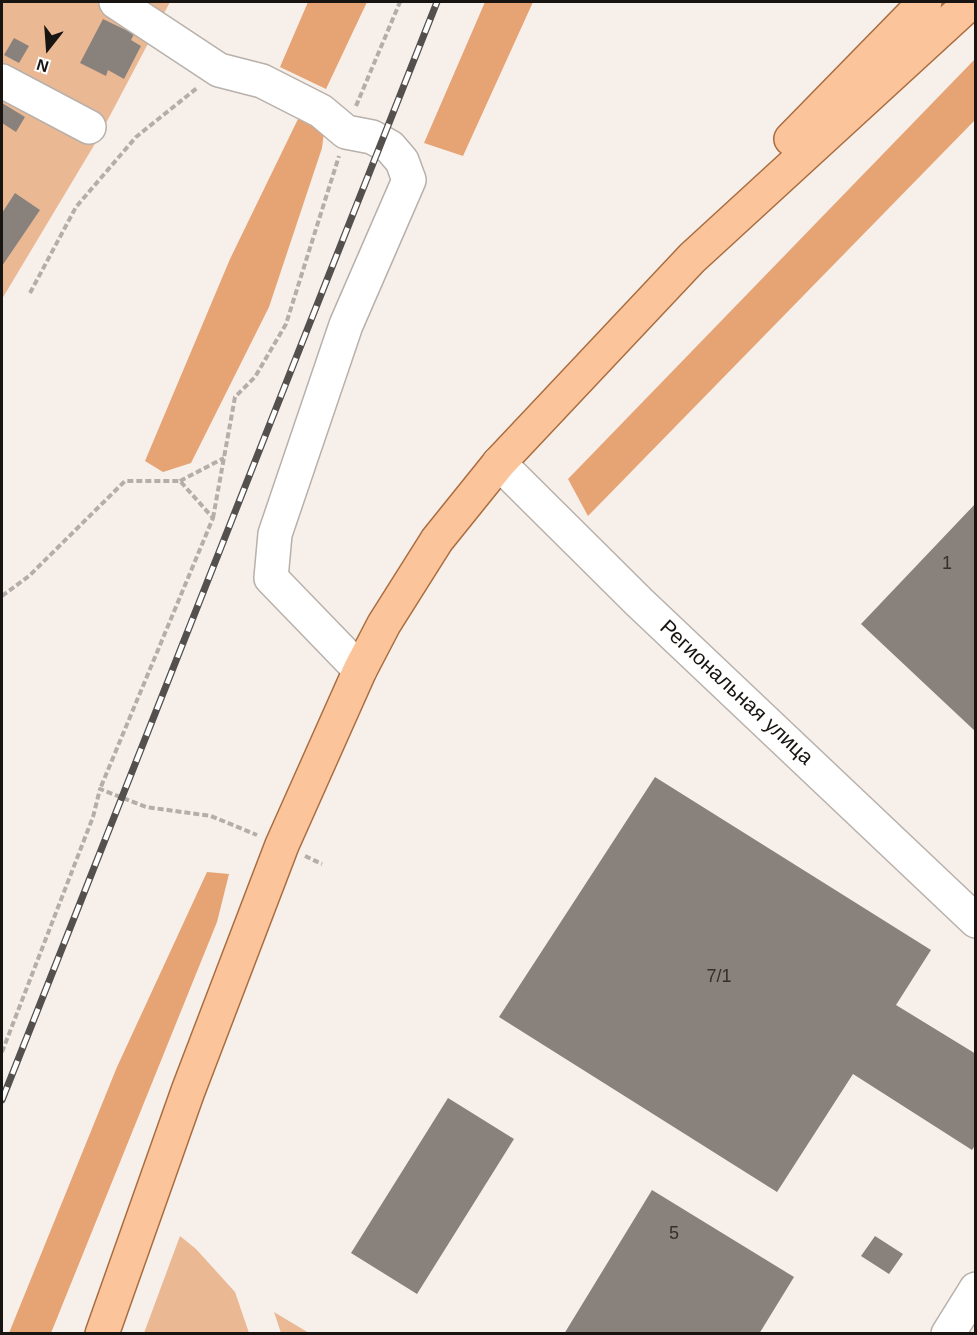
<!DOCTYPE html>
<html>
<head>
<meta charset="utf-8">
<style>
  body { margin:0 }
  #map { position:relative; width:977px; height:1335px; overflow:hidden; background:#f7efea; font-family:Arial,sans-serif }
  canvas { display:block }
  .frame { position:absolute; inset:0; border:3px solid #171412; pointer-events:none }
  .north { position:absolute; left:18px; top:18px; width:60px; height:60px; -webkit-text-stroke:4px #fff; paint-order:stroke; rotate:197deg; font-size:16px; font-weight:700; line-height:24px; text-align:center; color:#171412 }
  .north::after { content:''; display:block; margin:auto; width:21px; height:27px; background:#171412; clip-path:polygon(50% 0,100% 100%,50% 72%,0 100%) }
</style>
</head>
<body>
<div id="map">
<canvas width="977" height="1335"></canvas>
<div class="frame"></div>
<div class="north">N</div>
</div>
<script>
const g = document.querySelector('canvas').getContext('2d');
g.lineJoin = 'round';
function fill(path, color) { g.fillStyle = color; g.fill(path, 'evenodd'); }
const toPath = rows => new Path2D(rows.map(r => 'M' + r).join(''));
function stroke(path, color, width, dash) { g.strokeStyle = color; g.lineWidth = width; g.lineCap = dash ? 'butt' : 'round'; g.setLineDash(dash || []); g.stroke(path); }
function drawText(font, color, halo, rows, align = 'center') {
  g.font = font + ' Arial,sans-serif'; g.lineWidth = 4.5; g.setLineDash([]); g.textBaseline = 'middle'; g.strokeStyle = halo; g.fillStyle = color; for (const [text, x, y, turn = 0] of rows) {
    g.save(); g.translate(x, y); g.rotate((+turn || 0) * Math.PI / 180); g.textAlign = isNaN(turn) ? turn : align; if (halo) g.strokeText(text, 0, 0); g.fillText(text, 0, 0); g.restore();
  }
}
fill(toPath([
  [2,2,170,2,96,142,2,299],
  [180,1236,196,1249,235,1292,249,1333,144,1333],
  [274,1312,309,1333,281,1333]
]), '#ebb894');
fill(toPath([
  [308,2,367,2,326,89,280,67],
  [485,2,533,2,463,156,424,143],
  [975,59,975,120,588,516,568,479],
  [298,119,324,132,322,148,269,307,191,463,163,472,145,461,230,259],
  [207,872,229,874,217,922,51,1333,9,1333,117,1067]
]), '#e6a373');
fill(toPath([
  [103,19,134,34,131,40,141,46,124,79,108,70,106,76,80,63],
  [14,38,29,46,19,63,4,55],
  [2,103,25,117,16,132,2,123],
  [15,193,40,210,2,266,2,213],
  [976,503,976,732,861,624],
  [655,777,931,950,896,1005,976,1054,976,1144,972,1150,853,1074,777,1192,499,1017],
  [448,1098,514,1139,417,1294,351,1253],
  [652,1190,794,1277,759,1334,564,1334],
  [875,1236,903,1254,889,1274,861,1256]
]), '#88817c');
const minor = toPath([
  [116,2,219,70,262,81,321,111,346,132,372,137,390,147,402,161,409,180,346,325,275,534,271,578,360,670],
  [2,81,89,127],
  [499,463,639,602,976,921],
  [948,1334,976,1289]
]);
const major = toPath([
  [791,139,925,2],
  [102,1334,188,1091,282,845,360,670,384,624,437,540,499,463,692,258,971,2]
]);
stroke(minor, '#b8b0ab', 36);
stroke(major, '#a96d3f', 36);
stroke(toPath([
  [356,106,400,2],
  [30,293,76,207,136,137,197,88],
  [180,481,224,458],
  [213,518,235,397,255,377,286,324,339,156],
  [2,596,29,576,125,481,180,481,213,518,100,789],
  [305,856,322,864],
  [2,1052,93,817,100,789,146,807,211,816,257,835]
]), '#b4ada9', 4, [6, 3]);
stroke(minor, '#fff', 33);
stroke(major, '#fbc49a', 33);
const rail = toPath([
  [2,1100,437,2]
]);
stroke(rail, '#54504d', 7);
stroke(rail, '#fff', 4.5, [14]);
drawText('18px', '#332f2c', null, [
  ["1",947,564],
  ["7/1",719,977],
  ["5",674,1234]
]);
drawText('21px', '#171412', '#fff', [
  ["Региональная улица",736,693,43]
]);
</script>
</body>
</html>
